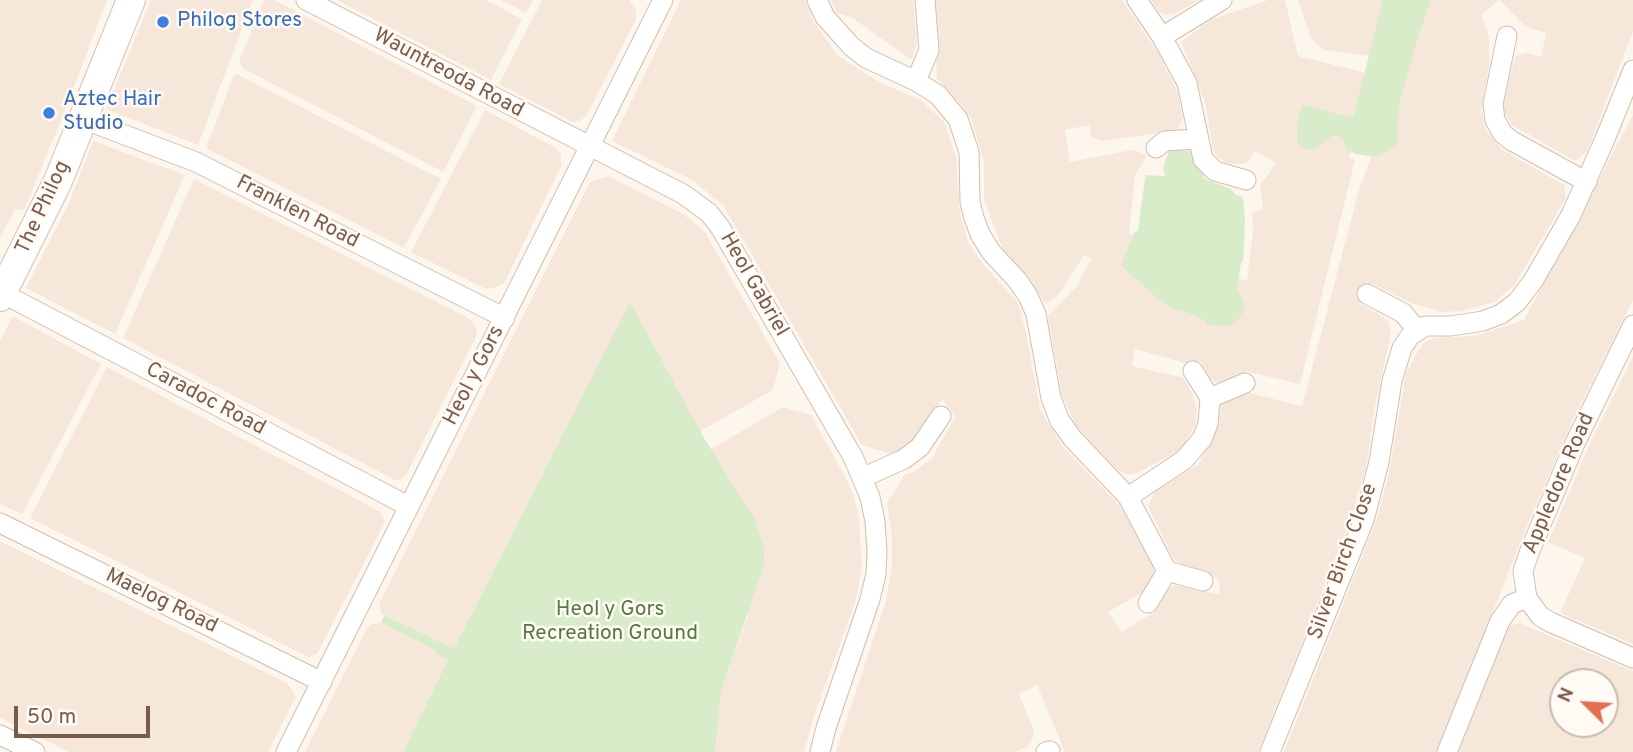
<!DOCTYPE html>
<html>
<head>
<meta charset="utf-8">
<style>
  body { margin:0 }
  #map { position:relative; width:1633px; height:752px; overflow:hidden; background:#fdf6ec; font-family:Overpass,sans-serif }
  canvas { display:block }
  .north { position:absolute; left:1549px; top:668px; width:70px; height:70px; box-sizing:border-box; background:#fffaf3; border:2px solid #cabbb1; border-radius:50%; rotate:294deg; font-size:19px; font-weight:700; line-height:28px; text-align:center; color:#7a5c4d }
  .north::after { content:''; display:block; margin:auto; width:24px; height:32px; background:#e76f51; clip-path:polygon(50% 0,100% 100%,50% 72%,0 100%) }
  .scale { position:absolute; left:14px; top:706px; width:136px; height:32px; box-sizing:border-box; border:4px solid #7a5c4d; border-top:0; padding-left:9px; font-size:21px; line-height:24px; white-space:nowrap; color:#7a5c4d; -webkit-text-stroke:5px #fffaf3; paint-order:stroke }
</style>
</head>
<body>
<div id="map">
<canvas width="1633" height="752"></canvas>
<div class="north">N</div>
<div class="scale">50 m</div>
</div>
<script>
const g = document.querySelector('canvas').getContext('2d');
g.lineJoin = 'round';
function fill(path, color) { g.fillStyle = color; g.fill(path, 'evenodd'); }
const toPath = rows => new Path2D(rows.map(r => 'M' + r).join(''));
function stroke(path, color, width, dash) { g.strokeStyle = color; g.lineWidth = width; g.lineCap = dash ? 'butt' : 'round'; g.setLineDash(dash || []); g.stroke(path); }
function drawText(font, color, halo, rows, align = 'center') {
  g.font = font + ' Overpass,sans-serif'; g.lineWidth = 5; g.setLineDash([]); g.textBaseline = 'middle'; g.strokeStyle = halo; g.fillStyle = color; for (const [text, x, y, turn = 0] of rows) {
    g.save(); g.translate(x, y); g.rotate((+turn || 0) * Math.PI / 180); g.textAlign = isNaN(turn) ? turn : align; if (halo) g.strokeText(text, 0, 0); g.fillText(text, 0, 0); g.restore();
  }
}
fill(toPath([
  [0,0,107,0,58,128,24,210,15,209,0,238],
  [151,0,253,0,198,145,106,109],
  [264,0,274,0,477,106,443,172,244,69,239,61],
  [337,0,486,0,522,19,491,80],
  [501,0,533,0,526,13],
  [542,0,629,0,636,11,636,19,587,115,580,121,573,122,499,84],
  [681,0,805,0,814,22,838,56,881,83,921,100,944,122,956,157,960,214,969,244,984,265,1018,303,1026,333,1040,409,1062,446,1119,505,1153,562,1153,577,1142,593,1108,612,1122,632,1154,612,1166,590,1175,585,1219,594,1220,588,1217,578,1196,574,1185,570,1172,556,1148,506,1155,492,1199,464,1215,431,1222,402,1250,393,1302,406,1359,190,1429,0,1633,0,1633,31,1587,152,1575,161,1512,125,1503,110,1510,74,1516,56,1526,53,1541,57,1546,33,1526,27,1499,0,1481,15,1489,36,1489,67,1481,108,1485,128,1501,149,1564,185,1566,198,1515,284,1495,302,1461,311,1444,312,1413,304,1372,283,1360,303,1388,320,1391,333,1375,406,1366,468,1350,522,1258,752,1065,752,1037,685,1019,694,1034,731,1032,739,1027,747,1014,752,836,752,886,601,892,566,892,536,887,503,905,474,914,472,932,458,955,417,942,398,924,433,895,455,862,445,723,205,692,180,612,141],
  [830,0,913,0,917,45,912,58,910,59,851,17,837,13],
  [935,0,1122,0,1159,54,1178,94,1183,121,1176,131,1101,141,1091,137,1089,125,1065,130,1070,162,1132,150,1146,155,1146,158,1135,175,1129,234,1137,236,1234,314,1238,279,1247,280,1253,231,1252,213,1263,209,1260,185,1276,163,1255,151,1248,162,1241,164,1226,163,1216,155,1213,149,1205,101,1181,42,1210,20,1268,0,1285,0,1298,56,1370,74,1349,158,1355,160,1300,384,1248,372,1223,383,1216,382,1210,379,1200,361,1192,365,1135,349,1132,366,1184,378,1193,396,1197,410,1195,425,1182,449,1135,474,1126,474,1118,470,1100,452,1076,425,1062,395,1048,316,1076,287,1092,259,1084,255,1059,294,1046,304,1018,266,1004,252,984,200,984,161,971,119,962,105,937,79,936,61,939,49,939,35],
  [1151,0,1200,0,1176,13,1166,15,1159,12],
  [1298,0,1386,0,1372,56,1324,50,1312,40],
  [237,74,441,179,404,248,206,148,234,75],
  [485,110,556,148,561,155,561,167,504,283,495,288,486,289,411,252],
  [1633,115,1633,300,1574,417,1517,550,1438,752,1284,752,1377,519,1389,473,1406,374,1416,355,1424,342,1433,338,1475,336,1524,320],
  [93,141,185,175,115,334,26,288,69,203],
  [608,176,683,214,705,232,780,363,773,390,700,431,630,303,454,650,381,613,379,604,590,182],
  [194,179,468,318,475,324,477,335,406,475,401,480,395,480,123,338],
  [13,316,101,364,22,514,0,504,0,341],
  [1633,356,1633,644,1560,613,1585,558,1548,542,1592,439],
  [107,367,381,512,385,522,317,654,308,657,30,518],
  [783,407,811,415,843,473,853,493,859,518,862,568,855,603,813,719,804,752,715,752,721,692,748,615,711,449],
  [0,541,287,683,296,696,268,752,69,752,0,718],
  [381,623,435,650,437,654,449,660,403,752,305,752,367,628,371,624],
  [1519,623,1633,671,1633,752,1456,752,1507,627],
  [1563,682,1605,682,1605,724,1563,724]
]), '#f5e8da');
fill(toPath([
  [1383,0,1431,0,1417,40,1399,105,1397,145,1389,151,1375,157,1356,154,1346,149,1344,140,1339,136,1332,136,1317,147,1308,150,1297,144,1297,125,1302,105,1353,118],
  [1169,151,1191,151,1197,154,1205,171,1203,178,1231,189,1236,195,1243,197,1245,221,1243,261,1241,263,1237,289,1245,305,1240,317,1230,326,1208,325,1204,320,1189,313,1172,308,1160,301,1121,265,1134,233,1138,230,1145,178,1146,175,1165,176,1163,168],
  [630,302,704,438,754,518,764,547,764,562,759,579,721,692,715,752,403,752,448,660,437,654,435,650,381,623,384,615,454,649]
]), '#d8ecc9');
const street = toPath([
  [306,0,683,194,709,213,720,227,853,457,870,497,875,521,877,552,876,574,870,599,826,728,820,752],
  [817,0,825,17,851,46,866,58,916,81,938,95,958,119,969,152,970,202,974,218,980,234,991,252,1017,280,1028,296,1036,314,1051,398,1060,421,1073,439,1128,497,1184,460,1202,439,1208,424,1210,398,1193,371],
  [1137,0,1162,37,1187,83,1203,159,1215,171,1246,180],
  [1507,36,1493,104,1495,120,1503,134,1512,141,1587,182],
  [1162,37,1222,0],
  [916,81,929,50,925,0],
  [83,119,196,162,505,318],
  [1156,148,1165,141,1197,139],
  [2,293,408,506],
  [1367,294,1403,313,1417,330],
  [1210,398,1245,383],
  [862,478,904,459,920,447,941,416],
  [1128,497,1167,571,1203,581],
  [0,523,322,682],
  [1527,598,1540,616,1550,622,1633,658],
  [1148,603,1167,571],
  [0,735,35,752],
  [286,752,663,0],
  [1046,752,1050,751],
  [1270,752,1364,520,1379,462,1392,381,1402,348,1410,336,1425,326,1451,326,1483,321,1501,314,1517,302,1533,281,1571,215,1605,139,1633,70],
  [1447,752,1500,621,1512,604,1527,598,1523,571,1529,553,1576,441,1633,325]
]);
const secondary = toPath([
  [0,297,58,181,131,0]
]);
stroke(street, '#d1beb0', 21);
stroke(secondary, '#d6c0b0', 30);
stroke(street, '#fff', 19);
stroke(secondary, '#fff', 28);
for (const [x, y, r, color] of [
  [163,22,7,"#3f7fe0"],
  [49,113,7,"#3f7fe0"]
]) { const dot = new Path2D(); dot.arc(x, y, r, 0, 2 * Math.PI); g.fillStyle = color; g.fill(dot); stroke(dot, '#fffaf3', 2.5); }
drawText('21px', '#366cbe', '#fffaf3', [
  ["Philog Stores",177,22],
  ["Aztec Hair",63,101],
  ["Studio",63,125]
], 'left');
drawText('21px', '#7a5c4d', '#fffaf3', [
  ["Wauntreoda Road",448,74,28],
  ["The Philog",44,208,-65],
  ["Franklen Road",297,213,27],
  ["Heol Gabriel",753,285,60],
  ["Heol y Gors",475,376,-63],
  ["Caradoc Road",205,400,28],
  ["Appledore Road",1560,484,-67],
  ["Silver Birch Close",1344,562,-70],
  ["Maelog Road",161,602,26]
]);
drawText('21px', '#537a41', '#fffaf3', [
  ["Heol y Gors",610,611],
  ["Recreation Ground",610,635]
]);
</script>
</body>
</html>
